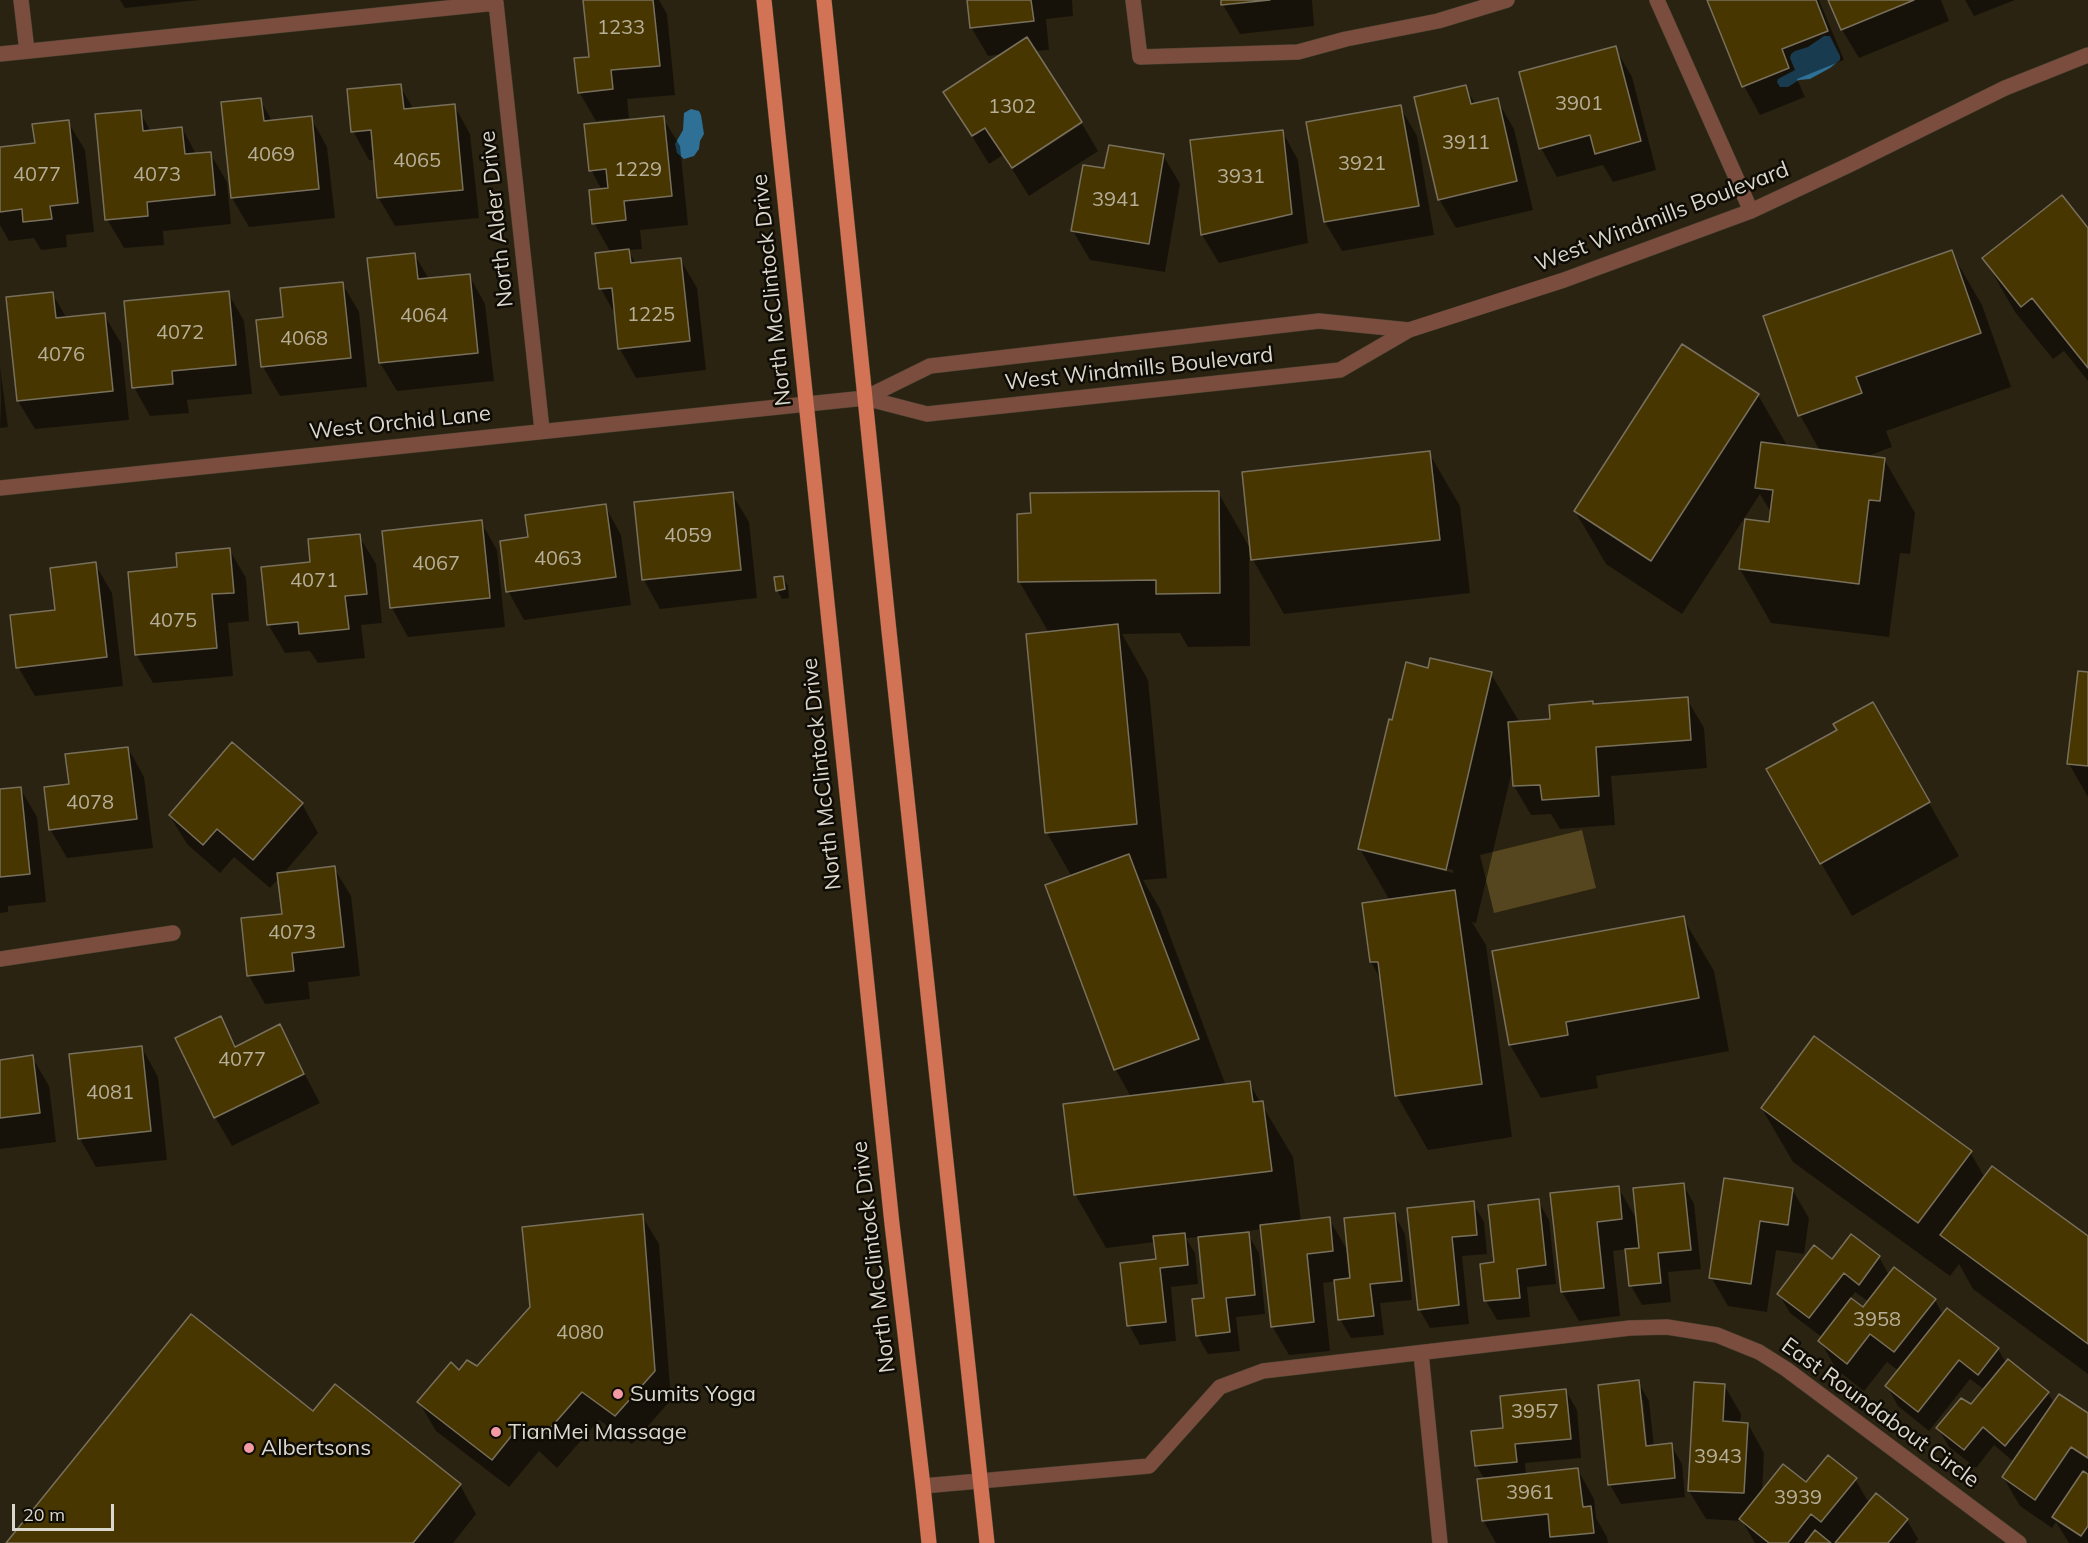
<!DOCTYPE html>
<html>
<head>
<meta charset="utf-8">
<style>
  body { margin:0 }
  #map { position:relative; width:2088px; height:1543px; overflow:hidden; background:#2a2311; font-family:Mulish,sans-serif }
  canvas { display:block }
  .scale { position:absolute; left:12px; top:1504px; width:102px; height:27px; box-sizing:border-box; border:3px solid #dbd7cc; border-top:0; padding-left:8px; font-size:18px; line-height:21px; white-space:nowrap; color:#dbd7cc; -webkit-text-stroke:4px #0f0c06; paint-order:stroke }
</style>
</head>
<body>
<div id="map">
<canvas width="2088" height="1543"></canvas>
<div class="scale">20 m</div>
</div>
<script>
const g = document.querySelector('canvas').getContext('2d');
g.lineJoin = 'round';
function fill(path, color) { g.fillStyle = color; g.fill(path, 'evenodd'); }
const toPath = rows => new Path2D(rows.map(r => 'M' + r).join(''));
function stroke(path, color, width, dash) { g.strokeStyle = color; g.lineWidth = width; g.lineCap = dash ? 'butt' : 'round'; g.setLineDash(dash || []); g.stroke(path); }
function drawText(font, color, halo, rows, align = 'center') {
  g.font = font + ' Mulish,sans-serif'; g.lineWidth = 5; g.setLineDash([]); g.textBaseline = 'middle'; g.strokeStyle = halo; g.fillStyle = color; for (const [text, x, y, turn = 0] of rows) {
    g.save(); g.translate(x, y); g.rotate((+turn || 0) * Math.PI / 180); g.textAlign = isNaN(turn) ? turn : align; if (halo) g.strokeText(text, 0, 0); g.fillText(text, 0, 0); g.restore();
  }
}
fill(toPath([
  [1582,830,1596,888,1494,913,1480,855]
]), '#55461f');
fill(toPath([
  [1824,36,1830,36,1840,56,1840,60,1830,68,1810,79,1799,80,1788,87,1780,87,1777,82,1778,79,1795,70,1790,58,1791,54,1795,51,1808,47],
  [691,109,699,111,701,115,704,134,700,141,699,149,694,156,684,159,677,153,675,144,683,130,684,113]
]), '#2e7096');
fill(toPath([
  [120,0,200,0,125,8],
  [585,0,659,0,667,14,675,95,627,99,629,118,596,121,579,92,590,58],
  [968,0,1072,0,1073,16,1046,19,1049,50,1034,51,1080,121,1010,167,1003,155,989,164,945,92,1003,54,988,56,971,27],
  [1222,0,1312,0,1314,26,1240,34,1223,5],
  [1709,0,1819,0,1844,60,1797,79,1805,97,1760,115,1744,86],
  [1830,0,1941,0,1949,21,1859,58,1842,30],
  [1965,0,2015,0,1974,16],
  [1615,48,1632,77,1656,170,1613,182,1603,165,1557,177,1541,148],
  [400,86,414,110,454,105,470,134,479,218,395,226,378,197,375,160,369,160,353,131],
  [1465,87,1476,105,1497,100,1514,129,1533,210,1456,228,1439,199],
  [260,100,273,122,311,118,327,147,335,218,249,227,232,198],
  [1400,107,1417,136,1434,235,1342,251,1325,222],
  [140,112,151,132,182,128,196,154,210,153,227,182,231,224,163,231,164,245,124,248,107,219],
  [663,118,680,146,688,225,640,230,642,249,628,250,636,264,680,259,697,288,706,370,636,378,620,349,616,316,601,289,597,254,611,253,594,223,602,190,591,170],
  [68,122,85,150,94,232,66,235,67,247,41,250,34,238,9,241,0,225,0,148,36,144],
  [1082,124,1098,151,1029,196,1012,169],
  [1282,131,1298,160,1308,243,1219,263,1202,235,1192,141],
  [1163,155,1180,184,1165,272,1090,260,1073,231,1106,170],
  [2088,230,2088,381,2064,351,2053,359,2015,312,1984,258],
  [1951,252,1982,305,2011,387,1886,431,1892,447,1865,457,1884,459,1915,513,1910,554,1900,553,1889,637,1771,623,1740,569,1771,524,1772,514,1760,494,1682,614,1606,564,1575,511,1758,395,1788,447,1820,451,1800,415],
  [414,254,429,279,469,275,485,304,494,381,397,391,380,363],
  [342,283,359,312,367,387,280,396,263,367,258,321,284,318],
  [52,293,67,319,104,315,121,343,129,420,35,429,18,401],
  [228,293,244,321,252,394,187,400,189,413,150,416,134,387],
  [0,367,8,427,0,428,1,399],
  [1429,453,1460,506,1470,593,1284,614,1253,560,1244,473],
  [1218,492,1251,550,1249,550,1250,646,1188,647,1180,633,1122,634,1148,680,1167,878,1143,880,1160,909,1226,1086,1249,1083,1293,1157,1301,1222,1329,1219,1346,1248,1349,1280,1394,1214,1405,1234,1412,1300,1380,1303,1384,1335,1351,1338,1340,1319,1336,1281,1323,1283,1330,1351,1289,1355,1272,1326,1262,1229,1246,1231,1259,1253,1265,1314,1236,1317,1240,1351,1208,1354,1197,1335,1206,1299,1199,1237,1186,1238,1195,1253,1198,1284,1171,1287,1176,1341,1140,1345,1129,1325,1157,1261,1155,1242,1106,1248,1075,1194,1131,1097,1116,1070,1047,886,1072,877,1047,833,1049,633,1019,581],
  [732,494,749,522,757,598,660,609,644,580],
  [605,506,621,535,631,605,524,620,508,591,530,539],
  [481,522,497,550,505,627,408,637,392,608,383,532],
  [359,536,376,564,382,623,361,625,365,658,318,663,310,651,285,653,268,624,312,563],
  [229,549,246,578,249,621,228,623,233,676,153,683,136,654,178,569],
  [95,564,112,593,123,686,35,696,18,667,57,611],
  [782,577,788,586,789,598,782,599,777,590],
  [1429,670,1491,674,1520,723,1551,720,1593,706,1687,699,1704,728,1707,768,1611,776,1615,825,1560,829,1551,814,1531,815,1514,786,1512,771,1476,923,1472,922,1486,945,1512,1137,1428,1150,1397,1096,1382,982,1371,962,1390,901,1360,849,1393,722],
  [1399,857,1453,870,1453,873,1399,860],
  [2088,674,2088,797,2069,764],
  [128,748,144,777,153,848,67,858,50,829,71,785],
  [1903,757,1959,856,1852,916,1821,863],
  [20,788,37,817,46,902,8,906,8,912,0,913,0,790],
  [302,804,318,833,283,874,334,868,351,896,360,976,308,982,310,999,265,1004,249,976,283,915,279,878,270,888,234,857,220,873,187,844,170,816],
  [1683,918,1714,971,1729,1051,1596,1076,1598,1088,1541,1098,1510,1045,1494,953],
  [220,1018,237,1047,279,1026,320,1103,232,1146,215,1117],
  [142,1048,158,1077,167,1160,96,1167,80,1139],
  [32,1057,49,1086,56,1142,0,1149,0,1061],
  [1762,1109,1970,1152,1985,1178,2088,1238,2088,1374,1973,1289,1959,1264,1950,1276,1793,1162],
  [1725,1179,1792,1189,1809,1218,1804,1254,1776,1250,1767,1312,1728,1306,1711,1277],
  [1683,1184,1694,1204,1701,1269,1668,1272,1671,1302,1642,1305,1631,1286,1627,1249,1613,1251,1620,1316,1579,1321,1562,1292,1552,1194,1618,1187,1638,1222],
  [1538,1201,1549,1220,1556,1284,1527,1287,1530,1317,1497,1320,1486,1301,1482,1265,1496,1264],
  [1473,1203,1484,1222,1487,1254,1462,1256,1469,1324,1430,1328,1419,1309,1409,1209],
  [642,1216,659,1244,671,1400,632,1444,599,1420,557,1468,539,1451,509,1487,436,1431,419,1402,459,1372,478,1368],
  [1851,1236,1879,1257,1889,1275,1935,1300,1943,1315,1998,1349,2006,1363,2008,1361,2048,1393,2054,1403,2088,1415,2088,1543,2069,1543,2056,1522,2052,1528,2020,1506,2003,1477,2014,1462,1994,1445,1976,1468,1949,1447,1938,1428,1971,1407,1985,1390,1970,1379,1929,1431,1898,1406,1887,1386,1899,1371,1887,1362,1864,1391,1837,1370,1820,1341,1823,1338,1790,1313,1779,1294,1832,1261],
  [1855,1292,1869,1302,1863,1309,1850,1299],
  [1638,1382,1649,1401,1654,1447,1671,1445,1682,1464,1685,1497,1621,1504,1610,1485],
  [1640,1400,1643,1400,1648,1453,1645,1454],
  [1724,1385,1741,1414,1740,1424,1748,1424,1764,1453,1762,1493,1806,1485,1855,1479,1869,1503,1907,1520,1918,1539,1915,1543,1755,1543,1742,1521,1706,1519,1689,1491],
  [1566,1391,1577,1410,1581,1458,1525,1463,1526,1475,1578,1470,1594,1499,1596,1518,1607,1537,1608,1543,1496,1543,1483,1520,1485,1480,1476,1465,1504,1429],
  [313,1414,460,1485,476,1514,453,1543,8,1543]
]), '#0007');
const building = toPath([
  [583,0,653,0,660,66,611,70,613,89,578,93,574,58,589,57,583,0],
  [967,0,1031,0,1034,21,970,28,967,0],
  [1221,0,1270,0,1221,5,1221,0],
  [1707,0,1816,0,1828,31,1782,49,1789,68,1742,87,1707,0],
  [1828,0,1914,0,1841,30,1828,0],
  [1027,37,1082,122,1012,168,985,128,972,136,943,92,1027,37],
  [1616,46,1641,141,1595,154,1590,135,1539,149,1519,72,1616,46],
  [401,84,404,109,455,104,463,190,377,198,371,130,351,132,347,89,401,84],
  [1466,85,1471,104,1498,98,1517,181,1438,200,1414,97,1466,85],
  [261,98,264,121,312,116,319,189,231,198,221,102,261,98],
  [1401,105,1419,206,1324,222,1306,122,1401,105],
  [141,110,143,131,182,127,185,154,211,152,215,195,147,202,148,216,105,220,95,114,141,110],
  [664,116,672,196,624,201,626,220,592,224,589,190,608,188,606,169,589,171,584,124,664,116],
  [69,120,78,203,50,206,52,219,23,222,22,209,0,212,0,147,35,143,32,124,69,120],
  [1283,130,1292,214,1201,235,1190,140,1283,130],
  [1109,145,1164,154,1149,244,1071,231,1083,165,1104,168,1109,145],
  [2062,195,2088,228,2088,368,2032,298,2021,307,1982,258,2062,195],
  [629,249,631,263,681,258,690,341,618,349,612,288,599,289,595,253,629,249],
  [1952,250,1981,333,1856,377,1862,393,1798,416,1763,316,1952,250],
  [415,253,418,279,470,274,478,353,379,363,367,258,415,253],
  [343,282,351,358,261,367,256,320,283,317,280,288,343,282],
  [229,291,236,365,172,371,173,384,132,388,124,301,229,291],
  [53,292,56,318,105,313,113,391,17,401,6,297,53,292],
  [1682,344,1759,394,1651,561,1574,511,1682,344],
  [1761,442,1885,458,1880,501,1869,500,1859,584,1739,569,1745,519,1769,522,1773,490,1755,488,1761,442],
  [1430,451,1440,540,1251,560,1242,472,1430,451],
  [1219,491,1220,593,1156,594,1156,580,1018,582,1017,514,1031,513,1030,493,1219,491],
  [733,492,741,570,642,580,634,502,733,492],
  [606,504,616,577,506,592,500,541,528,537,525,515,606,504],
  [482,520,490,598,390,608,382,531,482,520],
  [360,534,367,594,345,596,349,629,299,634,298,622,267,625,261,567,310,562,308,539,360,534],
  [230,548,234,593,212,594,217,648,135,655,128,572,177,567,176,553,230,548],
  [96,562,107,657,16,668,10,615,55,610,50,568,96,562],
  [783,576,785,589,776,591,774,577,783,576],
  [1118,624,1137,824,1045,833,1026,634,1118,624],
  [1430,658,1492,672,1446,870,1358,849,1389,719,1392,720,1406,662,1428,668,1430,658],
  [2078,671,2088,672,2088,766,2067,764,2078,671],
  [1688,697,1691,740,1596,747,1599,796,1542,800,1540,785,1513,786,1508,722,1550,719,1549,705,1593,701,1593,704,1688,697],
  [1873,702,1930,802,1820,864,1766,769,1837,730,1833,724,1873,702],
  [232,742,303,803,253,860,217,829,203,845,169,815,232,742],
  [128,747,137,819,49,830,44,787,69,784,65,754,128,747],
  [21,787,30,874,0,877,0,789,21,787],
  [1129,854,1199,1039,1114,1070,1045,885,1129,854],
  [335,866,344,947,292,953,294,971,247,976,241,918,282,914,277,873,335,866],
  [1455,890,1482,1084,1395,1096,1378,962,1370,962,1362,903,1455,890],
  [1684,916,1699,998,1566,1022,1568,1035,1509,1045,1492,951,1684,916],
  [221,1016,235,1047,280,1024,304,1074,214,1118,175,1038,221,1016],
  [1814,1036,1972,1151,1918,1223,1761,1108,1814,1036],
  [142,1046,151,1131,78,1139,69,1054,142,1046],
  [33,1055,40,1113,0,1118,0,1060,33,1055],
  [1250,1081,1253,1102,1263,1101,1272,1171,1074,1195,1063,1104,1250,1081],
  [1992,1166,2088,1236,2088,1344,1940,1235,1992,1166],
  [1724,1178,1793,1188,1788,1225,1760,1221,1751,1284,1709,1278,1724,1178],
  [1684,1183,1691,1250,1658,1253,1661,1283,1629,1286,1625,1249,1639,1248,1633,1188,1684,1183],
  [1619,1186,1622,1219,1597,1222,1604,1288,1561,1292,1550,1193,1619,1186],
  [1539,1199,1546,1265,1517,1269,1520,1298,1484,1301,1480,1264,1494,1262,1488,1205,1539,1199],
  [1474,1201,1477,1235,1452,1237,1459,1305,1418,1310,1407,1208,1474,1201],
  [1395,1213,1402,1281,1370,1284,1374,1316,1338,1320,1334,1280,1350,1278,1344,1218,1395,1213],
  [643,1214,655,1371,615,1416,582,1392,540,1440,521,1424,492,1460,417,1402,451,1362,459,1370,467,1360,477,1366,530,1307,522,1227,643,1214],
  [1330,1217,1333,1251,1307,1254,1314,1322,1271,1327,1260,1225,1330,1217],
  [1249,1232,1255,1295,1226,1298,1230,1332,1196,1336,1192,1299,1204,1298,1198,1237,1249,1232],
  [1185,1233,1188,1265,1160,1268,1166,1322,1127,1326,1120,1263,1156,1259,1153,1236,1185,1233],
  [1851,1234,1880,1256,1859,1285,1844,1273,1809,1318,1777,1294,1814,1245,1832,1259,1851,1234],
  [1894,1267,1936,1299,1894,1352,1870,1334,1847,1364,1818,1341,1851,1298,1863,1307,1894,1267],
  [1947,1308,1999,1348,1978,1375,1959,1360,1918,1412,1885,1386,1947,1308],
  [191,1314,313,1411,335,1384,461,1484,413,1543,6,1543,191,1314],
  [2008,1359,2049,1392,2005,1446,1983,1427,1964,1450,1936,1428,1961,1398,1971,1404,2008,1359],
  [1639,1380,1646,1446,1672,1443,1675,1478,1608,1485,1598,1385,1639,1380],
  [1694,1382,1725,1384,1723,1421,1748,1423,1744,1493,1688,1491,1694,1382],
  [1566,1389,1571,1439,1515,1444,1517,1462,1475,1466,1471,1431,1503,1428,1500,1396,1566,1389],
  [2059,1394,2088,1413,2088,1458,2071,1447,2035,1500,2002,1477,2059,1394],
  [1828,1455,1857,1478,1821,1522,1811,1514,1788,1543,1769,1543,1739,1519,1783,1464,1806,1482,1828,1455],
  [1578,1468,1583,1507,1591,1506,1594,1533,1550,1537,1548,1514,1482,1521,1477,1479,1578,1468],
  [2083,1471,2088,1474,2088,1526,2081,1536,2052,1517,2083,1471],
  [1876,1493,1908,1519,1888,1543,1835,1543,1876,1493],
  [1815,1530,1831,1543,1805,1543,1815,1530]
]);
fill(building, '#483600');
stroke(building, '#78705c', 1.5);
const minor = toPath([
  [21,0,27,51],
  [1133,0,1140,57,1298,52,1346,39,1438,21,1507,0],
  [1657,0,1751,211],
  [0,54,496,3,542,430],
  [865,398,927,414,1340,370,1409,330,1564,280,1751,211,1849,165,2005,88,2088,55],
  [0,488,865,398,930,366,1319,321,1409,330],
  [0,959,173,933],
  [1421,1353,1440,1543],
  [923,1486,1149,1466,1220,1387,1263,1371,1630,1328,1667,1327,1717,1335,1759,1352,1786,1369,2019,1543]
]);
const major = toPath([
  [764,0,892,1224,923,1486,929,1543],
  [824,0,889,631,987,1543]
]);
stroke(minor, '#46402f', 16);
stroke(major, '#46402f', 16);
stroke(minor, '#7b4d3e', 15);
stroke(major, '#d17354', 15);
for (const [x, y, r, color] of [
  [618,1394,6,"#f49aa2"],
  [496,1432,6,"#f49aa2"],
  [249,1448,6,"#f49aa2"]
]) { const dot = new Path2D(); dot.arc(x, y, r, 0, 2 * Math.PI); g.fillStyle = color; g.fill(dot); stroke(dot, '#0f0c06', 2); }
drawText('20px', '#b6af99', null, [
  ["1233",621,28],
  ["3901",1579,104],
  ["1302",1012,107],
  ["3911",1466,143],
  ["4069",271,155],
  ["4065",417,161],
  ["3921",1362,164],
  ["1229",638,170],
  ["4077",37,175],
  ["4073",157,175],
  ["3931",1241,177],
  ["3941",1116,200],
  ["1225",651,315],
  ["4064",424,316],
  ["4072",180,333],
  ["4068",304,339],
  ["4076",61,355],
  ["4059",688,536],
  ["4063",558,559],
  ["4067",436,564],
  ["4071",314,581],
  ["4075",173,621],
  ["4078",90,803],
  ["4073",292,933],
  ["4077",242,1060],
  ["4081",110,1093],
  ["3958",1877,1320],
  ["4080",580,1333],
  ["3957",1535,1412],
  ["3943",1718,1457],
  ["3961",1530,1493],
  ["3939",1798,1498]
]);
drawText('22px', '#dbd7cc', '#0f0c06', [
  ["West Windmills Boulevard",1662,217,-21],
  ["North Alder Drive",497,219,-96],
  ["North McClintock Drive",772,290,-96],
  ["West Windmills Boulevard",1139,369,-6],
  ["West Orchid Lane",400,423,-6],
  ["North McClintock Drive",822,774,-96],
  ["North McClintock Drive",874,1257,-97],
  ["East Roundabout Circle",1880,1413,36]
]);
drawText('22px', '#dbd7cc', '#0f0c06', [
  ["Sumits Yoga",630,1394],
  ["TianMei Massage",508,1432],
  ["Albertsons",261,1448]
], 'left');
</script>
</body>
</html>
